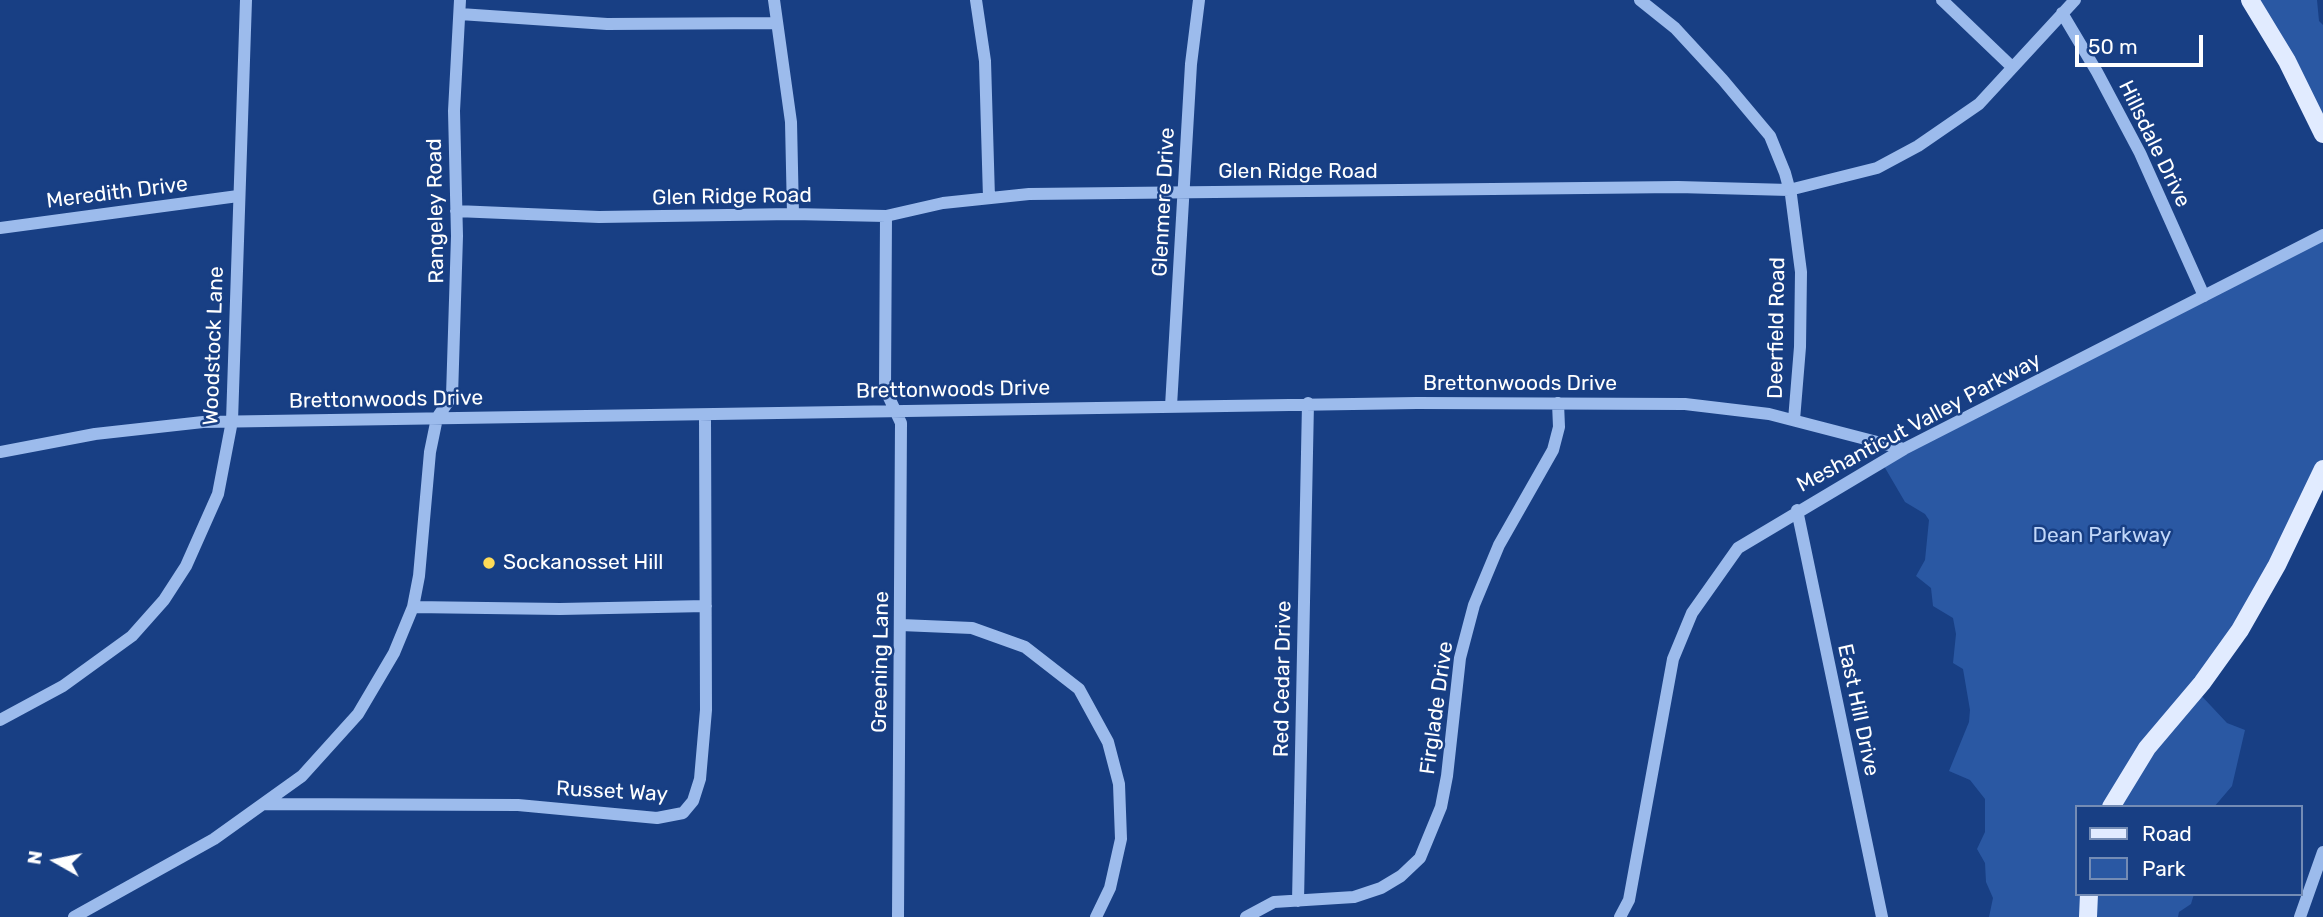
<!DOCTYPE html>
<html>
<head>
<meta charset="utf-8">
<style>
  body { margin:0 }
  #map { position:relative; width:2323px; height:917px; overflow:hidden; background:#183f84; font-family:Rubik,sans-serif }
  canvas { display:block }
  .legend { position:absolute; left:2075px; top:805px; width:228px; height:91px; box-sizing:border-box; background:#183f84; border:2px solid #748cb5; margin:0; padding:9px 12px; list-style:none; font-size:21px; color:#fff }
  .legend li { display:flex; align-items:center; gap:14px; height:35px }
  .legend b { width:35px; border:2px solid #748cb5 }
  .north { position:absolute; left:21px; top:826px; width:70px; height:70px; -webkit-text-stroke:5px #183f84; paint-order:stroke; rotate:279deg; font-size:19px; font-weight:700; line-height:28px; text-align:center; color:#fff }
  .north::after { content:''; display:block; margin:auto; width:24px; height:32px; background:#fff; clip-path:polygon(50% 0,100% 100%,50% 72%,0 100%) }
  .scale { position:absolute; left:2075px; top:35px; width:128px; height:32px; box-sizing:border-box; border:4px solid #fff; border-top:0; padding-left:9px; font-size:21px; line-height:24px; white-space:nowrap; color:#fff; -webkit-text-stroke:5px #183f84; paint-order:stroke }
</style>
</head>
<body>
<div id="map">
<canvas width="2323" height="917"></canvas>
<ul class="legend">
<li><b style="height:9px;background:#e1ebff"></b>Road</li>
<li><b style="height:19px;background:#2a58a3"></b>Park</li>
</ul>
<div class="north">N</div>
<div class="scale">50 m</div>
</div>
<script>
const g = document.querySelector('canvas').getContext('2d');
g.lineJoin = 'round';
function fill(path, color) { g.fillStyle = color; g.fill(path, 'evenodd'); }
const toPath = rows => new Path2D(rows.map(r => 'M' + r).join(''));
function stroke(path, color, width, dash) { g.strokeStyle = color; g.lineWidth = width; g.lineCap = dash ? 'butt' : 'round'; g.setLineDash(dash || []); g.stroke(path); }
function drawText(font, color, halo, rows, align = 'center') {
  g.font = font + ' Rubik,sans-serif'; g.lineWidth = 5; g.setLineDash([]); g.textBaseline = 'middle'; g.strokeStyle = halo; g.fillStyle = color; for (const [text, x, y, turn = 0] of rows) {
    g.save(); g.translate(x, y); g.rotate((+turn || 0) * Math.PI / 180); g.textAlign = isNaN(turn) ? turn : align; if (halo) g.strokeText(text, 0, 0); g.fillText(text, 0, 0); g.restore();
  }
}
fill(toPath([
  [2249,0,2317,0,2319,21,2323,25,2323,137],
  [2323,234,2323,465,2299,516,2196,690,2227,723,2245,730,2232,786,2214,807,2076,807,2076,894,2194,894,2191,904,2179,912,2178,917,1989,917,1993,898,1986,882,1985,863,1977,849,1985,832,1985,799,1970,780,1949,771,1969,722,1970,710,1963,669,1953,663,1956,634,1953,618,1933,606,1931,588,1916,576,1925,560,1929,520,1925,514,1905,502,1881,461]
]), '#2a58a3');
stroke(toPath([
  [774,0,791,122,793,214],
  [976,0,985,61,989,198],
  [1640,0,1675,28,1723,80,1770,136,1785,173,1791,195,1801,272,1800,347,1794,420],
  [1942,0,2011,66],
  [2062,13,2097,72,2140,153,2204,296],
  [460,14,607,24,777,23],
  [456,211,599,217,793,214,886,216,943,203,1029,194,1678,187,1789,190,1877,168,1918,146,1979,104,2075,0],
  [886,216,885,389,901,423,898,917],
  [0,228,238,196],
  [1171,406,1191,64,1199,0],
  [0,452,95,434,203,422,1417,403,1685,404,1769,414,1904,449],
  [1797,510,1882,917],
  [413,607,560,609,706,606],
  [901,625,972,628,1025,647,1079,689,1108,742,1119,784,1121,839,1110,888,1096,917],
  [0,720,63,686,132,636,164,600,186,566,218,494,232,421,246,0],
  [263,804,518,805,657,818,683,813,693,801,700,779,706,710,705,416],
  [1298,901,1308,403],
  [74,917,214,839,302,776,358,714,394,653,413,607,419,576,430,452,437,418,452,396,457,236,454,111,460,0],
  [1246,917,1274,902,1354,897,1381,888,1401,876,1420,858,1441,807,1447,776,1460,658,1474,605,1499,545,1553,450,1559,427,1558,403],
  [1620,917,1629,900,1673,659,1692,613,1738,548,1904,449,2323,235],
  [2300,917,2323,852]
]), '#9cbbec', 12);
stroke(toPath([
  [2250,0,2287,61,2323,134],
  [2111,807,2147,748,2202,683,2240,630,2277,565,2323,469],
  [2088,917,2089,894]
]), '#e1ebff', 18);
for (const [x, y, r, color] of [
  [489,563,7,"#ffdb57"]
]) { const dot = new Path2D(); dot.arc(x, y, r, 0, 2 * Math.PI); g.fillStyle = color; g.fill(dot); stroke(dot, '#183f84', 2.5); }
drawText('21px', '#fff', '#183f84', [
  ["Hillsdale Drive",2154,144,64],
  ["Glen Ridge Road",1298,172],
  ["Meredith Drive",117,193,-7],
  ["Glen Ridge Road",732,197,-1],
  ["Glenmere Drive",1164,202,-87],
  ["Rangeley Road",436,211,-91],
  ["Deerfield Road",1777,328,-89],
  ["Woodstock Lane",214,346,-88],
  ["Brettonwoods Drive",1520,384],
  ["Brettonwoods Drive",953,390,-1],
  ["Brettonwoods Drive",386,400,-1],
  ["Meshanticut Valley Parkway",1919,423,-28],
  ["Greening Lane",881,662,-89],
  ["Red Cedar Drive",1283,679,-89],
  ["Firglade Drive",1437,708,-82],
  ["East Hill Drive",1858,710,78],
  ["Russet Way",612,792,3]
]);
drawText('21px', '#c1d7f9', '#183f84', [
  ["Dean Parkway",2102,536]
]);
drawText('21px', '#fff', '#183f84', [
  ["Sockanosset Hill",503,563]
], 'left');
</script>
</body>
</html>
